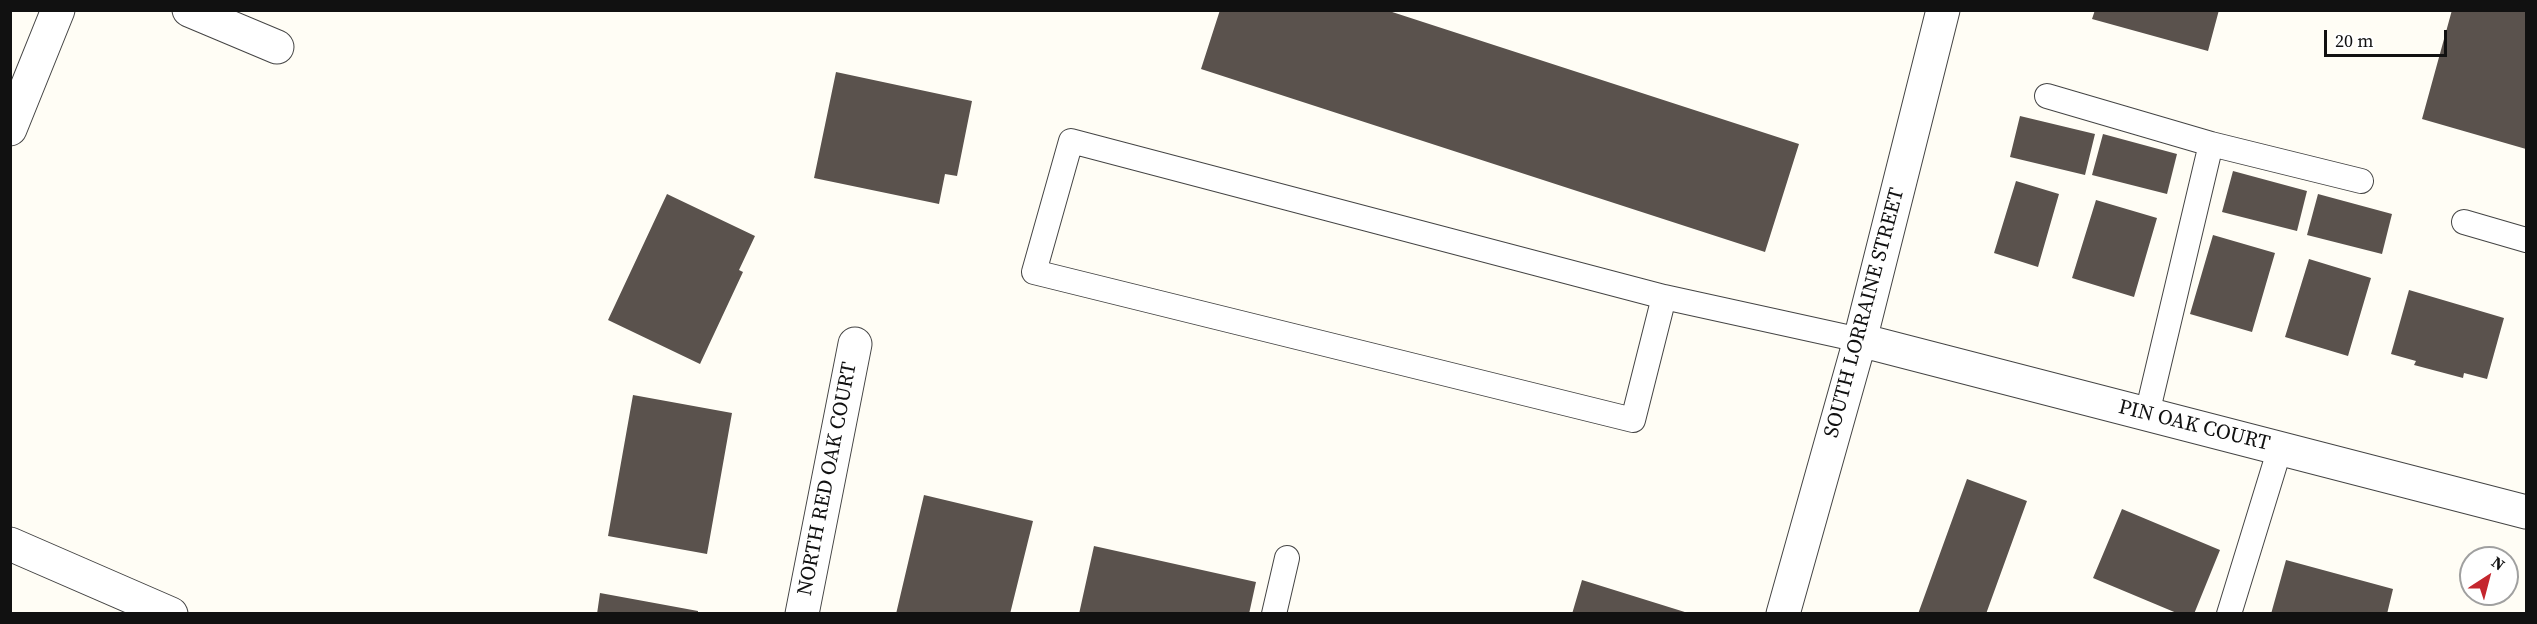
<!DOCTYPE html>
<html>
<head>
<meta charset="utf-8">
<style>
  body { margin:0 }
  #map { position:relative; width:2537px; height:624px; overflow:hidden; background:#fffdf5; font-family:"Source Serif 4",serif }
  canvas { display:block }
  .frame { position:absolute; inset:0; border:12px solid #111; pointer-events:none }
  .north { position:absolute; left:2459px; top:546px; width:60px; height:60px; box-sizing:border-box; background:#fff; border:2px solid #a0a0a0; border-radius:50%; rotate:36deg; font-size:16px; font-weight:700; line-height:24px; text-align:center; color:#111 }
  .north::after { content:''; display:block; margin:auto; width:21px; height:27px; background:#c4262e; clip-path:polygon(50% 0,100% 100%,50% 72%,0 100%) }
  .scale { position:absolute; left:2324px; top:30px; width:123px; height:27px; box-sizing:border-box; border:3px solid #111; border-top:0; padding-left:8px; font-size:18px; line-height:21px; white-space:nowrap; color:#111; -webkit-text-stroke:4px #fff; paint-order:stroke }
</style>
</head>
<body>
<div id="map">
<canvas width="2537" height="624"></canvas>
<div class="frame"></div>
<div class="north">N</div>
<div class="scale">20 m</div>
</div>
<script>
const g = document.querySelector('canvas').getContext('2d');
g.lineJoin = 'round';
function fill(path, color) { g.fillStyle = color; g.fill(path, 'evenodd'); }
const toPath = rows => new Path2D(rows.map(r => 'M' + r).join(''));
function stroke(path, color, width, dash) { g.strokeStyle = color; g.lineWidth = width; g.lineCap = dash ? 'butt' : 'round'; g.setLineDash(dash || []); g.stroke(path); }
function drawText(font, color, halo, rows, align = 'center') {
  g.font = font + ' "Source Serif 4",serif'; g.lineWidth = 6; g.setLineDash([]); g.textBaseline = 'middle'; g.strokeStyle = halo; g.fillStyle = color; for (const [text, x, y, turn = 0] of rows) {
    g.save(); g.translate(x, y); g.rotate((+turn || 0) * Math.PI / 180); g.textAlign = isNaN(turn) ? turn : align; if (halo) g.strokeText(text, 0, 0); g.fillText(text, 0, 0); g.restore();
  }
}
fill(toPath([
  [1220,10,1386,10,1799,144,1765,252,1201,69],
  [2095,10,2219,10,2208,51,2092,19],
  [2452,10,2526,10,2526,149,2422,119],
  [836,72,972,101,957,176,945,174,939,204,814,178],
  [2020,116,2095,134,2085,175,2010,157],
  [2103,134,2177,154,2167,194,2092,175],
  [2233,171,2307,191,2297,231,2222,212],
  [2016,181,2059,194,2038,267,1994,253],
  [667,194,755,236,739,270,743,272,700,364,608,320],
  [2318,194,2392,214,2382,254,2307,235],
  [2096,200,2157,218,2134,297,2072,278],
  [2213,235,2275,253,2252,332,2190,314],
  [2309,259,2371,278,2348,356,2285,337],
  [2409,290,2504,318,2487,379,2464,373,2463,378,2414,365,2416,361,2391,354],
  [633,395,732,413,707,554,608,536],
  [1967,479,2027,501,1986,614,1918,614],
  [924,495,1033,521,1010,614,896,614],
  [2122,509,2220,550,2194,614,2179,614,2093,578],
  [1094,546,1256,582,1249,614,1079,614],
  [2286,560,2393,589,2387,614,2271,614],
  [1582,580,1688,613,1688,614,1572,614],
  [600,593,698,611,698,614,597,614]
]), '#5a524d');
const lane = toPath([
  [2047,96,2211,144,2147,414],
  [2211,144,2361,181],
  [2464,222,2526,240],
  [1664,297,1633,420,1034,272,1071,141,1664,297,1860,340],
  [1274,614,1287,558],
  [2229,614,2280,448]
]);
const street = toPath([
  [189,10,277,47],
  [10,129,58,10],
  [1860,340,2526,512],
  [10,544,171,614],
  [802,614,855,344],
  [1783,614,1860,340,1943,10]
]);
stroke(lane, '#444', 26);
stroke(street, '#444', 35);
stroke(lane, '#fff', 24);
stroke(street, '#fff', 33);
drawText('21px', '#111', '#fff', [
  ["SOUTH LORRAINE STREET",1865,313,-75],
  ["PIN OAK COURT",2194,426,14],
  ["NORTH RED OAK COURT",828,479,-79]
]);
</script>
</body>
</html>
